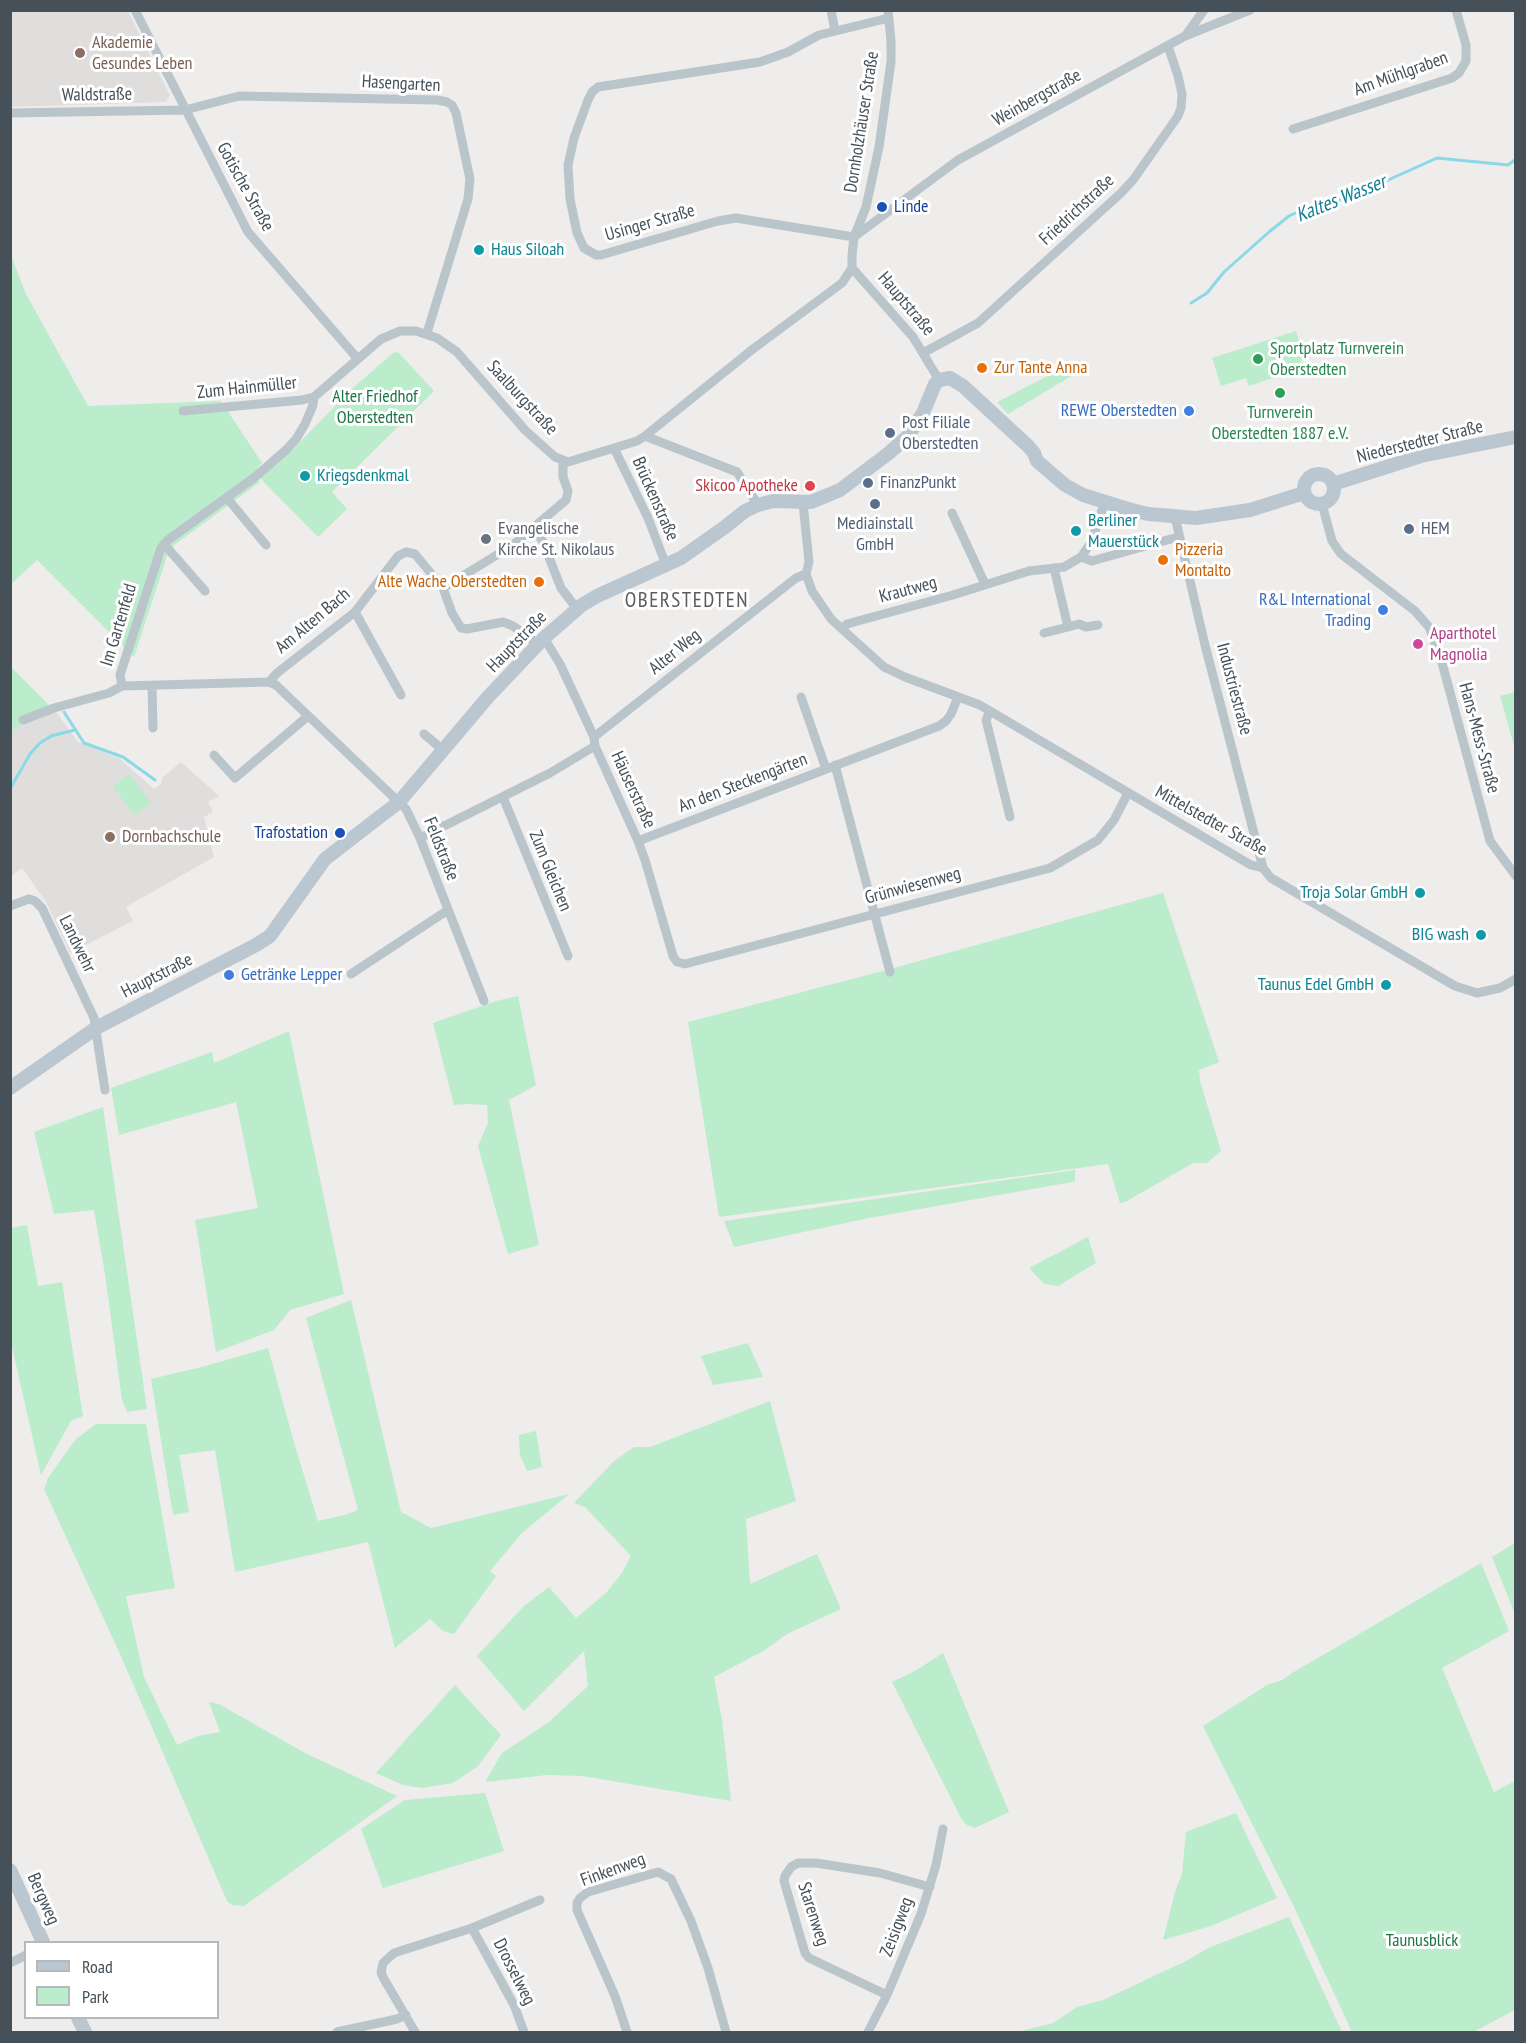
<!DOCTYPE html>
<html>
<head>
<meta charset="utf-8">
<style>
  body { margin:0 }
  #map { position:relative; width:1526px; height:2043px; overflow:hidden; background:#efecec; font-family:"PT Sans Narrow",sans-serif }
  canvas { display:block }
  .frame { position:absolute; inset:0; border:12px solid #455058; pointer-events:none }
  .legend { position:absolute; left:24px; top:1941px; width:195px; height:78px; box-sizing:border-box; background:#fff; border:2px solid #b5b9bc; margin:0; padding:8px 10px; list-style:none; font-size:18px; color:#455058 }
  .legend li { display:flex; align-items:center; gap:12px; height:30px }
  .legend b { width:30px; border:2px solid #b5b9bc }
</style>
</head>
<body>
<div id="map">
<canvas width="1526" height="2043"></canvas>
<div class="frame"></div>
<ul class="legend">
<li><b style="height:8px;background:#bac6d0"></b>Road</li>
<li><b style="height:16px;background:#bbeccb"></b>Park</li>
</ul>
</div>
<script>
const g = document.querySelector('canvas').getContext('2d');
g.lineJoin = 'round';
function fill(path, color) { g.fillStyle = color; g.fill(path, 'evenodd'); }
const toPath = rows => new Path2D(rows.map(r => 'M' + r).join(''));
function stroke(path, color, width, dash) { g.strokeStyle = color; g.lineWidth = width; g.lineCap = dash ? 'butt' : 'round'; g.setLineDash(dash || []); g.stroke(path); }
function drawText(font, color, halo, rows, align = 'center') {
  g.font = font + ' "PT Sans Narrow",sans-serif'; g.lineWidth = 6; g.setLineDash([]); g.textBaseline = 'middle'; g.strokeStyle = halo; g.fillStyle = color; for (const [text, x, y, turn = 0] of rows) {
    g.save(); g.translate(x, y); g.rotate((+turn || 0) * Math.PI / 180); g.textAlign = isNaN(turn) ? turn : align; if (halo) g.strokeText(text, 0, 0); g.fillText(text, 0, 0); g.restore();
  }
}
fill(toPath([
  [10,11,128,11,170,95,166,102,11,107],
  [57,713,78,742,119,758,154,789,161,784,163,777,181,762,219,796,208,802,213,812,204,817,214,857,126,907,133,921,70,953,46,902,22,868,11,876,11,731,38,716]
]), '#e0dddd');
fill(toPath([
  [10,253,26,294,88,406,221,401,262,463,253,473,260,482,174,545,167,556,134,657,37,560,11,584],
  [1296,331,1305,360,1300,361,1302,368,1249,386,1246,378,1221,386,1212,358],
  [398,352,434,391,332,492,347,509,318,537,260,478,289,453,355,386,393,353],
  [1079,360,1083,369,1008,414,997,402],
  [10,666,57,713,38,716,11,731],
  [1515,692,1516,749,1515,749,1500,696],
  [130,774,151,803,134,815,113,786],
  [1163,893,1219,1062,1199,1070,1200,1081,1221,1151,1207,1163,1193,1163,1125,1202,1120,1203,1108,1164,719,1217,688,1022,894,968],
  [518,996,536,1085,509,1100,539,1245,508,1254,478,1146,488,1123,487,1105,468,1104,454,1105,433,1023,496,1001],
  [289,1031,344,1294,290,1310,274,1330,216,1352,195,1220,258,1208,236,1102,119,1135,111,1088,212,1052,214,1063],
  [103,1107,147,1409,127,1412,122,1400,105,1274,94,1210,54,1214,34,1132],
  [1075,1170,1075,1181,1072,1182,864,1219,734,1247,724,1221],
  [27,1225,38,1286,62,1282,83,1416,71,1421,41,1475,10,1338,11,1228],
  [1088,1237,1096,1263,1058,1286,1044,1284,1029,1268],
  [351,1300,401,1512,431,1528,569,1494,522,1533,490,1571,496,1576,454,1634,443,1631,430,1619,395,1648,368,1542,235,1572,215,1450,179,1455,189,1512,173,1515,151,1379,202,1367,268,1348,295,1446,318,1521,348,1514,358,1510,306,1318],
  [748,1343,763,1377,713,1385,701,1356],
  [770,1401,796,1501,746,1519,750,1584,817,1554,841,1609,787,1634,765,1650,714,1677,722,1720,731,1801,582,1776,547,1775,485,1782,502,1753,549,1722,588,1686,584,1651,524,1711,477,1656,525,1605,549,1587,576,1618,606,1593,622,1573,631,1556,585,1507,574,1503,614,1461,634,1447,650,1447],
  [96,1424,146,1424,175,1588,126,1596,144,1677,177,1745,198,1736,220,1732,209,1702,219,1704,305,1753,397,1796,244,1906,232,1905,227,1901,121,1656,44,1489,48,1478,75,1440],
  [536,1431,542,1467,527,1471,520,1455,519,1435],
  [1515,1543,1515,1614,1492,1557],
  [1481,1563,1509,1631,1442,1668,1494,1792,1515,1781,1515,2010,1473,2032,1352,2032,1295,1909,1203,1726,1267,1685,1282,1680,1292,1673],
  [943,1653,1009,1812,975,1828,967,1825,962,1820,892,1682,915,1671],
  [455,1685,501,1735,478,1766,453,1783,422,1788,403,1785,376,1773],
  [485,1793,504,1851,383,1888,361,1829,405,1800],
  [1236,1813,1277,1898,1211,1926,1163,1940,1175,1892,1182,1874,1186,1832],
  [1289,1917,1342,2032,1017,2032,1053,2023,1077,2007,1103,2000,1188,1960,1208,1948]
]), '#bbeccb');
stroke(toPath([
  [1191,303,1207,293,1224,272,1269,232,1289,216,1307,208,1348,198,1437,158,1508,165,1516,159],
  [64,712,84,743,123,757,155,780],
  [10,789,30,754,40,743,51,736,75,730]
]), '#89d9e7', 3);
stroke(toPath([
  [135,10,248,232,357,358],
  [831,10,835,31],
  [888,10,891,41,891,62,879,147,866,207,854,237,852,256,852,268,913,337,939,380],
  [1186,35,1204,10],
  [10,113,185,110,239,96,437,100,447,102,452,105,456,113,470,179,468,199,427,333],
  [1293,129,1452,78,1459,73,1466,61,1466,45,1456,10],
  [854,237,736,218,718,221,601,255,596,255,584,248,577,233,570,199,568,165,574,138,588,100,592,92,598,87,760,62,788,52,819,35,889,18],
  [854,237,958,160,1185,36,1250,10],
  [923,353,978,323,1121,193,1133,180,1178,116,1181,108,1182,94,1178,76,1168,46],
  [183,411,302,400,314,397,381,339,400,331,416,331,437,338,457,352,525,430,555,457,568,462,637,441,645,436,753,349,842,283,852,268],
  [645,436,737,472,758,505],
  [614,448,648,518,666,565],
  [227,498,266,545],
  [803,503,809,562,806,574,812,591,831,619,884,667,905,677,980,705,1251,865,1263,868,1271,878,1455,986,1477,993,1500,988,1516,979],
  [1322,504,1332,541,1341,554,1415,611,1429,627,1441,659,1490,841,1516,876],
  [952,513,985,584],
  [1175,517,1205,645,1263,868],
  [534,528,543,542,561,588,577,609],
  [164,544,205,591],
  [1081,557,1092,541,1105,501],
  [443,588,452,613,461,628,467,629,503,622,513,626,538,644],
  [355,612,401,695],
  [1068,627,1079,624,1086,627,1098,625],
  [842,629,847,624,953,595,1029,571,1064,567,1081,557,1092,561,1178,537],
  [1044,633,1068,627,1054,568],
  [544,638,560,664,594,737,595,746,638,841,645,860,673,956,677,962,685,964,1050,868,1098,840,1114,820,1128,793],
  [122,686,269,682],
  [152,686,153,728],
  [801,697,826,769],
  [990,711,986,720,1010,817],
  [23,720,54,708,109,693,122,686,120,675,161,548,168,540,255,477,286,450,296,439,305,424,313,405,314,397],
  [424,734,443,750],
  [594,737,796,578,806,574],
  [214,755,235,778,308,716],
  [835,765,890,972],
  [503,797,568,956],
  [420,838,550,773,595,746],
  [638,841,939,726,946,721,951,714,958,697],
  [10,906,29,899,35,901,42,908,94,1018,105,1090],
  [351,974,448,910],
  [484,1001,420,838,406,809,276,685,269,682,277,673,355,612,398,556,406,552,415,554,443,588,513,545,566,500,568,491,563,477,563,462],
  [472,1928,540,1900],
  [10,1963,26,1955],
  [887,1995,809,1958,805,1953,784,1881,785,1876,791,1867,798,1863,816,1863,880,1873,930,1887],
  [337,2032,397,2019,406,2015],
  [415,2032,384,1979,381,1973,383,1963,394,1953,472,1928,514,2005,524,2032],
  [627,2032,615,1996,577,1910,577,1903,580,1898,588,1892,658,1872,671,1879,691,1921,708,1968,726,2032],
  [868,2032,887,1995,921,1914,936,1865,943,1829]
]), '#bac4cb', 9);
stroke(toPath([
  '1304 489a15 15 0 1 1 30 0a15 15 0 1 1-30 0Z',
  [1333,484,1421,456,1516,437],
  [10,1088,96,1028,256,945,270,936,325,859,399,802,488,697,544,638,582,605,597,596,681,558,725,527,745,511,758,505,773,501,811,502,840,490,889,453,908,436,923,413,935,384,939,380,950,378,963,386,1028,446,1034,453,1037,461,1065,485,1083,495,1128,509,1148,514,1196,518,1250,510,1304,493],
  [10,1870,43,1942],
  [78,2018,85,2032]
]), '#bac6d0', 14);
for (const [x, y, r, color] of [
  [80,53,6,"#8d6e63"],
  [882,207,6,"#1a4fb4"],
  [479,250,6,"#0f9aa8"],
  [1258,359,6,"#2e9e5b"],
  [982,368,6,"#e8710a"],
  [1280,393,6,"#2e9e5b"],
  [1189,411,6,"#3f7fe0"],
  [890,433,6,"#5c6f8a"],
  [305,476,6,"#0f9aa8"],
  [868,483,6,"#5c6f8a"],
  [810,486,6,"#e0444e"],
  [875,504,6,"#5c6f8a"],
  [1409,529,6,"#5c6f8a"],
  [1076,531,6,"#0f9aa8"],
  [486,539,6,"#6b7280"],
  [1163,560,6,"#e8710a"],
  [539,582,6,"#e8710a"],
  [1383,610,6,"#3f7fe0"],
  [1418,644,6,"#d1479c"],
  [340,833,6,"#1a4fb4"],
  [110,837,6,"#8d6e63"],
  [1420,893,6,"#0f9aa8"],
  [1481,935,6,"#0f9aa8"],
  [229,975,6,"#3f7fe0"],
  [1386,985,6,"#0f9aa8"]
]) { const dot = new Path2D(); dot.arc(x, y, r, 0, 2 * Math.PI); g.fillStyle = color; g.fill(dot); stroke(dot, '#fff', 2); }
drawText('18px', '#785e54', '#fff', [
  ["Akademie",92,43],
  ["Gesundes Leben",92,64],
  ["Dornbachschule",122,837]
], 'left');
drawText('18px', '#455058', '#fff', [
  ["Am Mühlgraben",1401,74,-20],
  ["Hasengarten",401,84,3],
  ["Waldstraße",97,95,-1],
  ["Weinbergstraße",1037,98,-29],
  ["Dornholzhäuser Straße",862,122,-81],
  ["Gotische Straße",245,187,61],
  ["Friedrichstraße",1077,210,-43],
  ["Usinger Straße",650,223,-16],
  ["Hauptstraße",906,304,50],
  ["Zum Hainmüller",247,388,-6],
  ["Saalburgstraße",522,398,47],
  ["Niederstedter Straße",1420,442,-14],
  ["Brückenstraße",655,499,66],
  ["Krautweg",908,590,-15],
  ["Am Alten Bach",313,621,-40],
  ["Im Gartenfeld",119,625,-73],
  ["Hauptstraße",517,642,-46],
  ["Alter Weg",675,652,-39],
  ["Industriestraße",1234,689,75],
  ["Hans-Mess-Straße",1479,738,75],
  ["An den Steckengärten",743,783,-21],
  ["Häuserstraße",633,790,65],
  ["Mittelstedter Straße",1211,821,29],
  ["Feldstraße",441,849,68],
  ["Zum Gleichen",550,871,68],
  ["Grünwiesenweg",913,886,-15],
  ["Landwehr",77,944,64],
  ["Hauptstraße",157,976,-27],
  ["Finkenweg",613,1870,-20],
  ["Bergweg",43,1899,66],
  ["Starenweg",813,1914,72],
  ["Zeisigweg",897,1927,-69],
  ["Drosselweg",514,1972,63]
]);
drawText('18px', '#164399', '#fff', [
  ["Linde",894,207],
  ["Trafostation",328,833,"right"]
], 'left');
drawText('18px', '#0d838f', '#fff', [
  ["Haus Siloah",491,250],
  ["Kriegsdenkmal",317,476],
  ["Berliner",1088,521],
  ["Mauerstück",1088,542],
  ["Troja Solar GmbH",1408,893,"right"],
  ["BIG wash",1469,935,"right"],
  ["Taunus Edel GmbH",1374,985,"right"]
], 'left');
drawText('18px', '#27864d', '#fff', [
  ["Sportplatz Turnverein",1270,349],
  ["Oberstedten",1270,370],
  ["Turnverein",1280,413,"center"],
  ["Oberstedten 1887 e.V.",1280,434,"center"]
], 'left');
drawText('18px', '#c56008', '#fff', [
  ["Zur Tante Anna",994,368],
  ["Pizzeria",1175,550],
  ["Montalto",1175,571],
  ["Alte Wache Oberstedten",527,582,"right"]
], 'left');
drawText('18px', '#1a7542', '#fff', [
  ["Alter Friedhof",375,397],
  ["Oberstedten",375,418],
  ["Taunusblick",1422,1941]
]);
drawText('18px', '#366cbe', '#fff', [
  ["REWE Oberstedten",1177,411],
  ["R&L International",1371,600],
  ["Trading",1371,621],
  ["Getränke Lepper",241,975,"left"]
], 'right');
drawText('18px', '#4e5e75', '#fff', [
  ["Post Filiale",902,423],
  ["Oberstedten",902,444],
  ["FinanzPunkt",880,483],
  ["Mediainstall",875,524,"center"],
  ["GmbH",875,545,"center"],
  ["HEM",1421,529]
], 'left');
drawText('18px', '#be3a42', '#fff', [
  ["Skicoo Apotheke",798,486]
], 'right');
drawText('18px', '#5b616d', '#fff', [
  ["Evangelische",498,529],
  ["Kirche St. Nikolaus",498,550]
], 'left');
drawText('18px', '#b23c85', '#fff', [
  ["Aparthotel",1430,634],
  ["Magnolia",1430,655]
], 'left');
drawText('italic 20px', '#127e91', '#fff', [
  ["Kaltes Wasser",1341,199,-22]
]);
g.letterSpacing = '1.5px';
drawText('21px', '#595d60', '#fff', [
  ["OBERSTEDTEN",687,601]
]);
g.letterSpacing = '0px';
</script>
</body>
</html>
